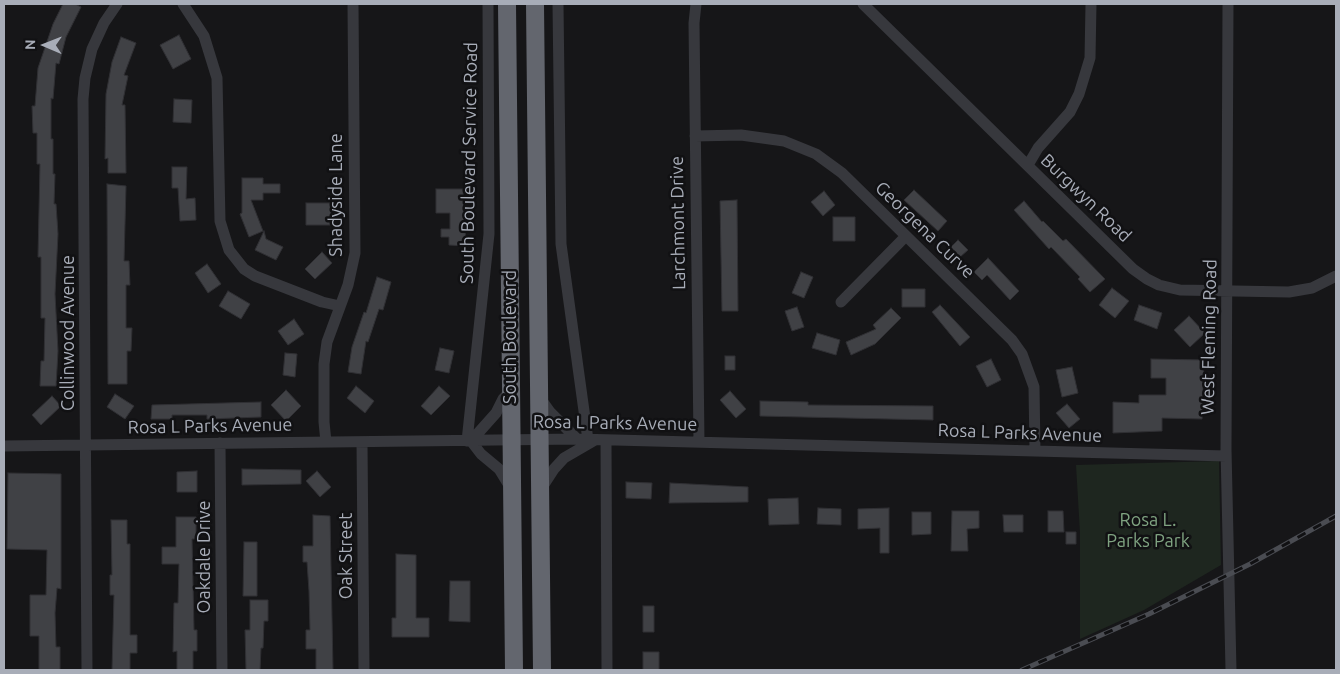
<!DOCTYPE html>
<html>
<head>
<meta charset="utf-8">
<style>
  body { margin:0 }
  #map { position:relative; width:1340px; height:674px; overflow:hidden; background:#161618; font-family:Ubuntu,sans-serif }
  canvas { display:block }
  .frame { position:absolute; inset:0; border:5px solid #a8adb8; pointer-events:none }
  .north { position:absolute; left:20px; top:20px; width:50px; height:50px; -webkit-text-stroke:4px #111113; paint-order:stroke; rotate:271deg; font-size:14px; font-weight:700; line-height:20px; text-align:center; color:#a8adb8 }
  .north::after { content:''; display:block; margin:auto; width:18px; height:22px; background:#a8adb8; clip-path:polygon(50% 0,100% 100%,50% 72%,0 100%) }
</style>
</head>
<body>
<div id="map">
<canvas width="1340" height="674"></canvas>
<div class="frame"></div>
<div class="north">N</div>
</div>
<script>
const g = document.querySelector('canvas').getContext('2d');
g.lineJoin = 'round';
function fill(path, color) { g.fillStyle = color; g.fill(path, 'evenodd'); }
const toPath = rows => new Path2D(rows.map(r => 'M' + r).join(''));
function stroke(path, color, width, dash) { g.strokeStyle = color; g.lineWidth = width; g.lineCap = dash ? 'butt' : 'round'; g.setLineDash(dash || []); g.stroke(path); }
function drawText(font, color, halo, rows, align = 'center') {
  g.font = font + ' Ubuntu,sans-serif'; g.lineWidth = 5; g.setLineDash([]); g.textBaseline = 'middle'; g.strokeStyle = halo; g.fillStyle = color; for (const [text, x, y, turn = 0] of rows) {
    g.save(); g.translate(x, y); g.rotate((+turn || 0) * Math.PI / 180); g.textAlign = isNaN(turn) ? turn : align; if (halo) g.strokeText(text, 0, 0); g.fillText(text, 0, 0); g.restore();
  }
}
fill(toPath([
  [1219,461,1221,565,1144,610,1080,639,1080,533,1076,465]
]), '#1e261f');
const building = toPath([
  [63,4,75,4,81,7,66,37,59,64,56,63,53,99,51,98,51,139,53,139,53,174,55,174,54,204,56,204,58,234,55,294,58,351,56,386,40,386,41,361,44,361,45,318,41,318,41,257,38,257,40,164,37,164,37,133,33,133,32,106,35,106,38,68,53,24,63,4],
  [179,35,191,59,173,69,160,45,179,35],
  [121,37,136,43,124,75,128,76,122,105,125,105,126,173,108,173,108,158,105,159,106,94,112,62,121,37],
  [174,99,192,100,191,123,173,122,174,99],
  [172,167,187,167,186,199,195,198,196,220,180,221,178,188,172,188,172,167],
  [242,178,263,178,263,184,280,184,280,193,263,193,263,200,251,200,263,231,249,237,240,214,242,213,242,178],
  [107,184,126,186,124,261,129,261,130,285,126,285,126,328,132,328,131,351,127,351,127,384,108,384,107,184],
  [436,189,463,189,466,246,449,245,449,237,441,237,441,229,450,229,450,213,436,213,436,189],
  [914,190,947,221,938,231,904,200,914,190],
  [824,191,835,205,823,216,811,202,824,191],
  [737,200,738,311,722,311,720,201,737,200],
  [1024,201,1042,222,1043,221,1063,241,1066,239,1105,279,1090,292,1078,279,1080,277,1051,247,1049,249,1014,210,1024,201],
  [306,203,331,203,331,225,306,225,306,203],
  [833,217,855,217,855,241,833,241,833,217],
  [264,231,266,239,283,247,276,260,255,250,264,231],
  [958,240,968,250,960,257,951,247,958,240],
  [322,252,332,263,315,279,305,269,322,252],
  [988,258,1019,291,1010,300,987,275,982,280,974,272,988,258],
  [207,264,221,284,208,293,195,273,207,264],
  [801,272,813,277,804,298,792,293,801,272],
  [377,277,391,282,383,310,379,309,368,342,366,341,361,374,348,372,352,347,364,312,366,313,377,277],
  [1112,288,1129,301,1115,318,1099,305,1112,288],
  [902,289,925,289,925,307,902,307,902,289],
  [228,291,250,304,241,319,219,306,228,291],
  [940,305,970,337,960,346,932,312,940,305],
  [1139,305,1162,313,1157,329,1134,320,1139,305],
  [797,307,804,327,792,331,785,311,797,307],
  [891,308,901,318,875,344,851,355,846,342,876,329,873,325,891,308],
  [1189,316,1205,333,1190,347,1174,330,1189,316],
  [294,319,304,334,288,345,278,331,294,319],
  [817,333,840,340,836,355,812,348,817,333],
  [440,348,454,351,449,373,435,370,440,348],
  [285,353,297,354,295,377,283,375,285,353],
  [725,356,735,356,735,370,725,370,725,356],
  [991,359,1001,380,987,387,976,366,991,359],
  [1151,359,1204,360,1202,419,1162,418,1162,431,1113,433,1113,402,1139,403,1139,395,1166,395,1166,378,1151,378,1151,359],
  [1072,367,1078,393,1062,397,1056,370,1072,367],
  [356,386,374,401,365,413,347,398,356,386],
  [439,386,450,396,431,415,421,406,439,386],
  [286,390,301,406,286,421,271,405,286,390],
  [730,391,746,409,736,418,720,400,730,391],
  [115,394,134,406,125,419,107,407,115,394],
  [52,396,61,406,41,425,32,415,52,396],
  [760,401,808,402,808,405,933,406,933,420,760,416,760,401],
  [261,402,261,417,207,419,207,415,172,415,172,419,151,419,152,405,261,402],
  [1067,404,1080,419,1069,428,1056,413,1067,404],
  [242,469,301,470,301,484,242,485,242,469],
  [197,471,197,492,177,492,177,472,197,471],
  [317,471,331,487,320,497,306,481,317,471],
  [8,473,61,474,61,589,57,588,55,613,56,647,60,647,60,670,39,670,39,636,30,636,30,595,46,595,47,550,7,549,8,473],
  [626,482,652,483,651,499,626,498,626,482],
  [670,483,748,487,748,502,669,503,670,483],
  [798,498,799,524,769,525,768,499,798,498],
  [818,508,841,509,841,525,817,524,818,508],
  [889,508,889,553,880,553,880,528,858,529,858,509,889,508],
  [952,511,979,511,979,528,967,529,968,551,951,551,952,511],
  [1048,511,1063,511,1064,532,1048,532,1048,511],
  [912,512,931,512,931,534,912,535,912,512],
  [313,515,330,516,333,670,316,670,316,649,306,649,306,630,310,630,309,591,307,562,303,562,303,546,313,546,313,515],
  [1003,515,1023,515,1023,532,1004,532,1003,515],
  [176,517,196,517,196,539,192,539,194,630,197,630,197,651,193,651,193,670,177,670,177,651,173,652,174,603,178,603,179,564,162,564,162,547,176,547,176,517],
  [111,520,127,520,127,544,130,544,130,635,137,635,137,653,130,653,130,670,112,670,114,595,110,595,110,575,112,575,111,520],
  [1066,532,1076,532,1076,544,1066,544,1066,532],
  [244,542,257,542,257,596,243,596,244,542],
  [396,554,416,555,416,618,429,618,429,637,392,637,392,618,396,618,396,554],
  [450,581,470,581,470,622,449,621,450,581],
  [250,600,268,600,268,621,264,621,263,648,261,648,260,670,246,670,245,630,250,630,250,600],
  [643,606,654,606,654,632,643,632,643,606],
  [643,652,659,652,659,670,643,670,643,652]
]);
fill(building, '#404145');
stroke(building, '#303034', 1);
stroke(toPath([
  [183,4,204,36,217,78,220,221,229,250,244,269,255,276,322,302,340,306],
  [558,4,561,244,588,440],
  [696,4,694,23,699,442],
  [863,4,1133,269,1147,279,1159,285,1180,290,1289,292,1312,288,1336,276],
  [1228,4,1226,449,1231,670],
  [695,136,741,135,784,141,816,154,842,173,1012,340,1022,354,1034,387,1035,451],
  [1028,165,1038,148,1070,112,1079,94,1090,58,1091,4],
  [841,302,906,236],
  [540,398,550,412,577,439],
  [606,440,607,670],
  [467,441,489,234,488,4],
  [326,442,324,422,324,364,327,342,348,285,355,253,353,4],
  [362,442,364,670],
  [220,443,222,670],
  [4,446,577,439,1226,456],
  [510,487,499,469,481,454,471,441,496,413,503,399,511,391],
  [541,489,554,469,564,458,595,440],
  [87,670,83,99,85,78,92,49,104,23,117,4]
]), '#37383d', 11);
stroke(toPath([
  [507,4,514,670],
  [535,4,542,670]
]), '#63666e', 18);
const rail = toPath([
  [1022,670,1149,614,1250,564,1336,516]
]);
stroke(rail, '#4a4c52', 5);
stroke(rail, '#111113', 3, [9]);
drawText('18px', '#a8adb8', '#111113', [
  ["South Boulevard Service Road",469,163,-89],
  ["Shadyside Lane",336,195,-90],
  ["Burgwyn Road",1086,198,44],
  ["Larchmont Drive",678,223,-91],
  ["Georgena Curve",925,230,44],
  ["Collinwood Avenue",68,333,-90],
  ["South Boulevard",510,337,-90],
  ["West Fleming Road",1209,337,-89],
  ["Rosa L Parks Avenue",615,423,1],
  ["Rosa L Parks Avenue",210,426,-1],
  ["Rosa L Parks Avenue",1020,433,2],
  ["Oak Street",346,556,-90],
  ["Oakdale Drive",204,557,-90]
]);
drawText('18px', '#7fa381', '#111113', [
  ["Rosa L.",1148,520],
  ["Parks Park",1148,541]
]);
</script>
</body>
</html>
